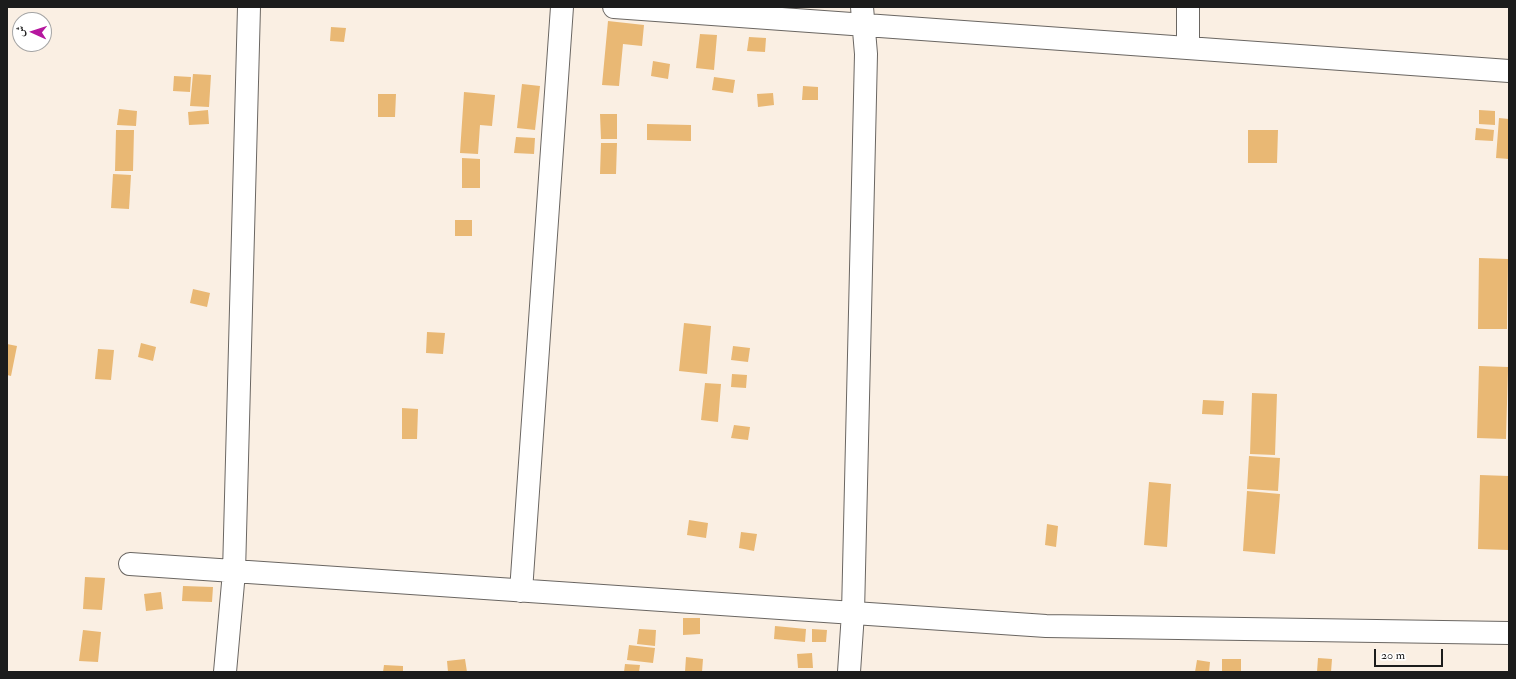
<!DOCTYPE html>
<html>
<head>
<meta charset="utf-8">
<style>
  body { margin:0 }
  #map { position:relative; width:1516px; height:679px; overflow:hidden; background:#faefe3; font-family:"IM FELL Double Pica",Amiri,serif }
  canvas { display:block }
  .frame { position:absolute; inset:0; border:8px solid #1c1c1c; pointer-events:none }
  .north { position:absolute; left:12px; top:12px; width:40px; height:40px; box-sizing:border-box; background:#fff; border:1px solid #a4a4a4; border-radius:50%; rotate:273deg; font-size:11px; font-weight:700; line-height:16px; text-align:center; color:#1c1c1c }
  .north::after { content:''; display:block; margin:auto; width:14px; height:18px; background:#b5179e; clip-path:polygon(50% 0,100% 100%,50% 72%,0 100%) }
  .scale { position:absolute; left:1374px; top:649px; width:69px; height:18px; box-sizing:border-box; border:2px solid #1c1c1c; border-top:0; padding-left:5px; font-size:12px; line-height:14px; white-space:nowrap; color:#1c1c1c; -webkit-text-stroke:3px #fff; paint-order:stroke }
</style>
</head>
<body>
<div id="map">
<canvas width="1516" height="679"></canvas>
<div class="frame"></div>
<div class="north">ش</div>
<div class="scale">20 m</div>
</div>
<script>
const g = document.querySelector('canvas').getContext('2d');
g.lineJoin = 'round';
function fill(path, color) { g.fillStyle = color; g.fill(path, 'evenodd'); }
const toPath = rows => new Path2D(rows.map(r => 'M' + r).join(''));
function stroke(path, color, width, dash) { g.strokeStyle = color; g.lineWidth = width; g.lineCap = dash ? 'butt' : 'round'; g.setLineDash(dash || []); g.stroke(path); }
fill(toPath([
  [608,21,644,25,642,46,623,44,619,86,602,85],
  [331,27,346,28,344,42,330,41],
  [700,34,717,35,714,70,696,68],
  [749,37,766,38,765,52,747,51],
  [653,61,670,64,668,79,651,76],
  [193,74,211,75,209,107,190,106],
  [174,76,191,77,190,92,173,91],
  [714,77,735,80,733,93,712,90],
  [522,84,540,86,535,130,517,128],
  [803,86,818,87,818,100,802,100],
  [464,92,495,95,492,126,480,125,478,154,460,153],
  [773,93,774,105,758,107,757,94],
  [378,94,396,94,395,117,378,117],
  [119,109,137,111,136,126,117,125],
  [208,110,209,124,189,125,188,112],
  [1479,110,1495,111,1495,125,1479,124],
  [600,114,617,114,617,139,601,139],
  [1499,118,1509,119,1509,159,1496,158],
  [647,124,691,125,691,141,647,140],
  [1476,128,1494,130,1493,141,1475,140],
  [116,130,134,130,133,171,115,171],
  [1248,130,1278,130,1277,163,1248,163],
  [516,137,535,138,534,154,514,153],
  [601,143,617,143,616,174,600,174],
  [462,158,480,159,480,188,462,188],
  [113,174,131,175,129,209,111,208],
  [455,220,472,220,472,236,455,236],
  [1479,258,1508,259,1507,329,1478,329],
  [193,289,210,293,207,307,190,303],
  [684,323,711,326,707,374,679,371],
  [427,332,445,333,443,354,426,353],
  [141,343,156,347,153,361,138,357],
  [7,344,17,346,11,376,7,375],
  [733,346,750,348,748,362,731,360],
  [98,349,114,350,111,380,95,379],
  [1479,366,1508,367,1506,439,1477,438],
  [732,374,747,375,746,388,731,387],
  [705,383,721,384,718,422,701,420],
  [1252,393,1277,394,1275,455,1250,454],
  [1203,400,1224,401,1223,415,1202,414],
  [402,408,418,409,417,439,402,439],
  [734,425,750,427,748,440,731,438],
  [1249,456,1280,458,1278,491,1247,489],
  [1480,475,1509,476,1508,550,1478,549],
  [1149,482,1171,484,1167,547,1144,545],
  [1247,491,1280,494,1275,554,1243,551],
  [689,520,708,523,706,538,687,535],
  [1047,524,1058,526,1056,547,1045,545],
  [741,532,757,534,754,551,739,548],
  [85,577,105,578,102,610,83,609],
  [183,586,213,587,212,602,182,601],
  [161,592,163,609,146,611,144,594],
  [683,618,700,618,700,634,683,635],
  [775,626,806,629,805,642,774,639],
  [639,629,656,630,655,646,637,644],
  [812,629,827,630,826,642,812,642],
  [83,630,101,632,98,662,79,661],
  [629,645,655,648,653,663,627,660],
  [812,653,813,668,798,668,797,654],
  [686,657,703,659,702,672,685,672],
  [1318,658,1332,659,1331,672,1317,672],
  [465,659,467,672,448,672,447,661],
  [1222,659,1241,659,1241,672,1222,672],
  [1197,660,1210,662,1209,672,1195,672],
  [625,664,640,665,639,672,624,672],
  [384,665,403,666,403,672,383,672]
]), '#e9b874');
const street = toPath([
  [614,7,1509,71],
  [1188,7,1188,48],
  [130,564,1046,626,1509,633],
  [521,591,562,7],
  [225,672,234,572,249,7],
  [849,672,853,613,866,54,862,7]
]);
stroke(street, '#6a6662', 24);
stroke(street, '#fff', 22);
</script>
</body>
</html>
